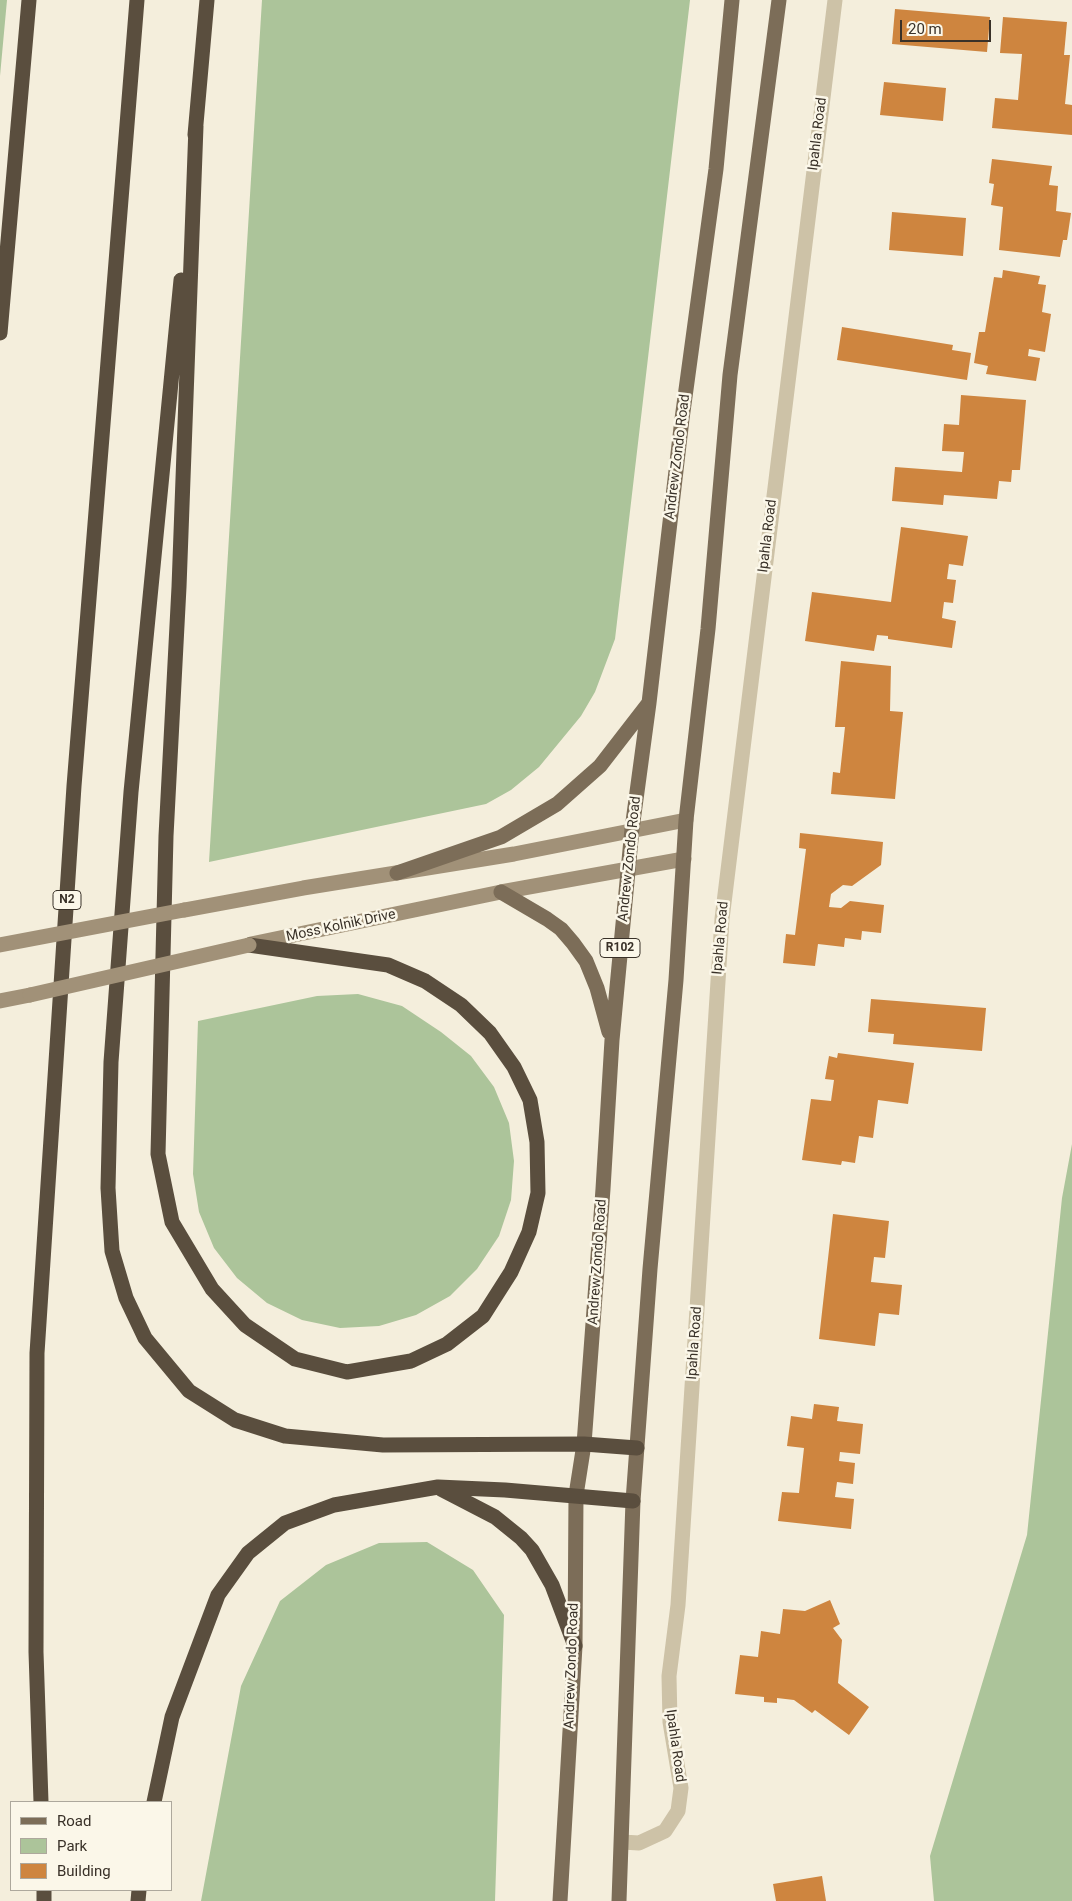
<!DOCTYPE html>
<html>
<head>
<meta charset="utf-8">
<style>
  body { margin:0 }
  #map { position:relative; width:1072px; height:1901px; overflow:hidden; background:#f4eedc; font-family:Roboto,sans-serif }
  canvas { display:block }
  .legend { position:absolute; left:10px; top:1801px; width:162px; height:90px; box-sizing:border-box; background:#fbf7e9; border:1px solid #ada89c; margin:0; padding:6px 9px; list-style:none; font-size:15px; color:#393128 }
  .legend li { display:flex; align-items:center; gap:10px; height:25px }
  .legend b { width:25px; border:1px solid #ada89c }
  .scale { position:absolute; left:900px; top:20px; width:91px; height:22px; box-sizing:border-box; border:2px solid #393128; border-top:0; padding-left:6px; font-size:15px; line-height:18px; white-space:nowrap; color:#393128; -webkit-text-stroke:4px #fbf7e9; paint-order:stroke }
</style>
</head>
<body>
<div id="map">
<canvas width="1072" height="1901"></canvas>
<ul class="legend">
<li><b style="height:6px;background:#7c6d58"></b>Road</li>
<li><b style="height:14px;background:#acc49a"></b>Park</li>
<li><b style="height:14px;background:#ce853f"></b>Building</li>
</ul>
<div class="scale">20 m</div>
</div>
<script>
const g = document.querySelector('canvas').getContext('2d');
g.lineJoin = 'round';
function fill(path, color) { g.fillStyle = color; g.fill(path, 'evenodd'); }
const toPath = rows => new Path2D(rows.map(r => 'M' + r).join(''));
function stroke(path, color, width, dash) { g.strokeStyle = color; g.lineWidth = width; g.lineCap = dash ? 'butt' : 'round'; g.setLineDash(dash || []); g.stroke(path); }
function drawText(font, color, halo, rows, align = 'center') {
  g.font = font + ' Roboto,sans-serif'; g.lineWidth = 5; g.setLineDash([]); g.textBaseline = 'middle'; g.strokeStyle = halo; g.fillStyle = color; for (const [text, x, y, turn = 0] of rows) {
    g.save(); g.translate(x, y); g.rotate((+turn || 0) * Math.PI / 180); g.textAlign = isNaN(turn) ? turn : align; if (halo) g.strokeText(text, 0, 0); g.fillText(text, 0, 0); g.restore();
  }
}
fill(toPath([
  [0,0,7,0,0,76],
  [262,0,690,0,615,639,595,692,581,716,539,767,511,790,486,804,209,862],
  [358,994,402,1006,441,1032,471,1056,494,1087,509,1123,514,1161,511,1200,499,1236,477,1269,450,1296,416,1315,379,1326,340,1328,302,1320,267,1303,237,1278,214,1248,199,1212,193,1174,198,1021,317,996],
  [1072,1144,1072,1901,934,1901,930,1856,1027,1535,1062,1198],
  [427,1542,473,1570,504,1615,495,1901,201,1901,241,1686,280,1601,326,1565,379,1543]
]), '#acc49a');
fill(toPath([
  [895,9,990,17,987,52,892,44],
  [1003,17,1067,22,1064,55,1070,55,1065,104,1072,105,1072,135,992,128,995,98,1018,100,1022,54,1000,53],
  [884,82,946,88,943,121,880,115],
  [992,159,1052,166,1049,185,1058,186,1056,211,1071,213,1067,240,1063,240,1060,257,999,250,1003,207,991,205,994,184,989,183],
  [892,212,966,218,963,256,889,250],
  [1003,270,1040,276,1038,284,1046,285,1042,312,1051,314,1045,352,1029,349,1028,356,1040,358,1036,381,986,374,988,366,974,363,979,332,985,332,994,277,1002,278],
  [842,327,953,345,952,350,971,353,967,380,837,360],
  [961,395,1026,400,1020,470,1012,470,1011,482,999,481,997,499,944,495,943,505,892,501,895,467,962,472,964,452,942,451,944,424,959,425],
  [901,527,968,536,963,566,949,564,947,579,956,580,953,603,944,602,942,618,956,621,952,648,888,639,888,636,877,635,874,651,805,641,812,592,891,602],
  [841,661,891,666,890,711,903,712,895,799,831,794,833,772,840,773,845,727,835,727],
  [800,833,883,842,881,865,852,886,843,885,831,894,829,907,841,908,850,901,884,905,881,933,862,931,861,940,845,938,844,947,818,944,815,966,783,963,786,934,795,935,806,849,799,848],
  [871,999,986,1008,982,1051,893,1044,894,1034,868,1032],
  [838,1053,914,1063,908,1104,878,1100,873,1138,859,1136,855,1163,842,1161,841,1165,802,1160,811,1099,831,1101,834,1080,825,1079,829,1056,837,1058],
  [833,1214,889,1221,885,1258,874,1257,871,1282,902,1285,899,1315,879,1313,875,1346,819,1339],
  [814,1404,839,1407,837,1421,863,1424,860,1454,840,1452,839,1461,855,1463,853,1484,837,1482,835,1497,854,1499,851,1529,778,1521,782,1492,799,1493,804,1448,787,1446,791,1416,812,1419],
  [830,1600,840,1624,833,1628,842,1640,838,1683,869,1707,849,1735,815,1710,812,1713,794,1700,777,1698,777,1703,764,1702,764,1697,735,1694,740,1655,758,1657,761,1631,780,1634,783,1609,805,1611],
  [822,1876,826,1901,776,1901,773,1884]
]), '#ce853f');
stroke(toPath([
  [622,1842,639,1843,665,1831,678,1811,681,1788,670,1722,669,1676,678,1605,722,919,835,0]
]), '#cdc2a7', 15);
stroke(toPath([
  [184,910,303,888,514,854,686,820],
  [251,944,501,892,684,859],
  [0,1001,30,995]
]), '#a19178', 15);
stroke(toPath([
  [397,873,501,837,557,804,600,766,648,704],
  [501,892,547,919,561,929,573,943,586,961,597,988,609,1032],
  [560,1901,575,1646,576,1495,584,1444,603,1189,612,1040,632,829,649,703,682,419,716,169,732,0],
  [619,1901,633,1501,650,1269,676,980,686,820,708,629,730,375,779,0]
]), '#7c6d58', 15);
stroke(toPath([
  [196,126,179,587,166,836,158,1154,172,1222,212,1289,245,1325,295,1359,347,1372,411,1361,447,1344,483,1316,511,1272,529,1232,538,1193,537,1142,530,1100,514,1067,490,1033,461,1005,425,981,388,965,249,945],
  [195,135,207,0],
  [181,280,131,792,111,1062,108,1188,112,1251,126,1298,145,1338,189,1391,235,1420,285,1436,383,1445,584,1444,637,1448],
  [0,333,29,0],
  [441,1489,495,1517,521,1538,532,1550,552,1585,575,1646],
  [41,1802,36,1652,37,1353,74,786,137,0],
  [154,1802,172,1717,218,1595,248,1553,285,1523,334,1505,438,1487,505,1490,633,1501],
  [44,1890,44,1901],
  [138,1901,139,1890]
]), '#5a4e3e', 15);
stroke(toPath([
  [0,945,184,910],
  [30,995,249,945]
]), '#a19178', 15);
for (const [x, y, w] of [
  [67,900,28],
  [620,948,40]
]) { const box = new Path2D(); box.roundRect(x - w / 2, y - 9.5, w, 19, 4); g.fillStyle = '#fbf7e9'; g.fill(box); stroke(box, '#393128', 1); }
drawText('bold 12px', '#393128', null, [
  ["N2",67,900],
  ["R102",620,948]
]);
drawText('14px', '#393128', '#fbf7e9', [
  ["Ipahla Road",818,134,-83],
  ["Andrew Zondo Road",678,457,-83],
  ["Ipahla Road",768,536,-83],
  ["Andrew Zondo Road",630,859,-84],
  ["Moss Kolnik Drive",341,926,-12],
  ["Ipahla Road",721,938,-85],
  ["Andrew Zondo Road",598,1262,-86],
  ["Ipahla Road",695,1343,-86],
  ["Andrew Zondo Road",572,1666,-88],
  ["Ipahla Road",675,1746,82]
]);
</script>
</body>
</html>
